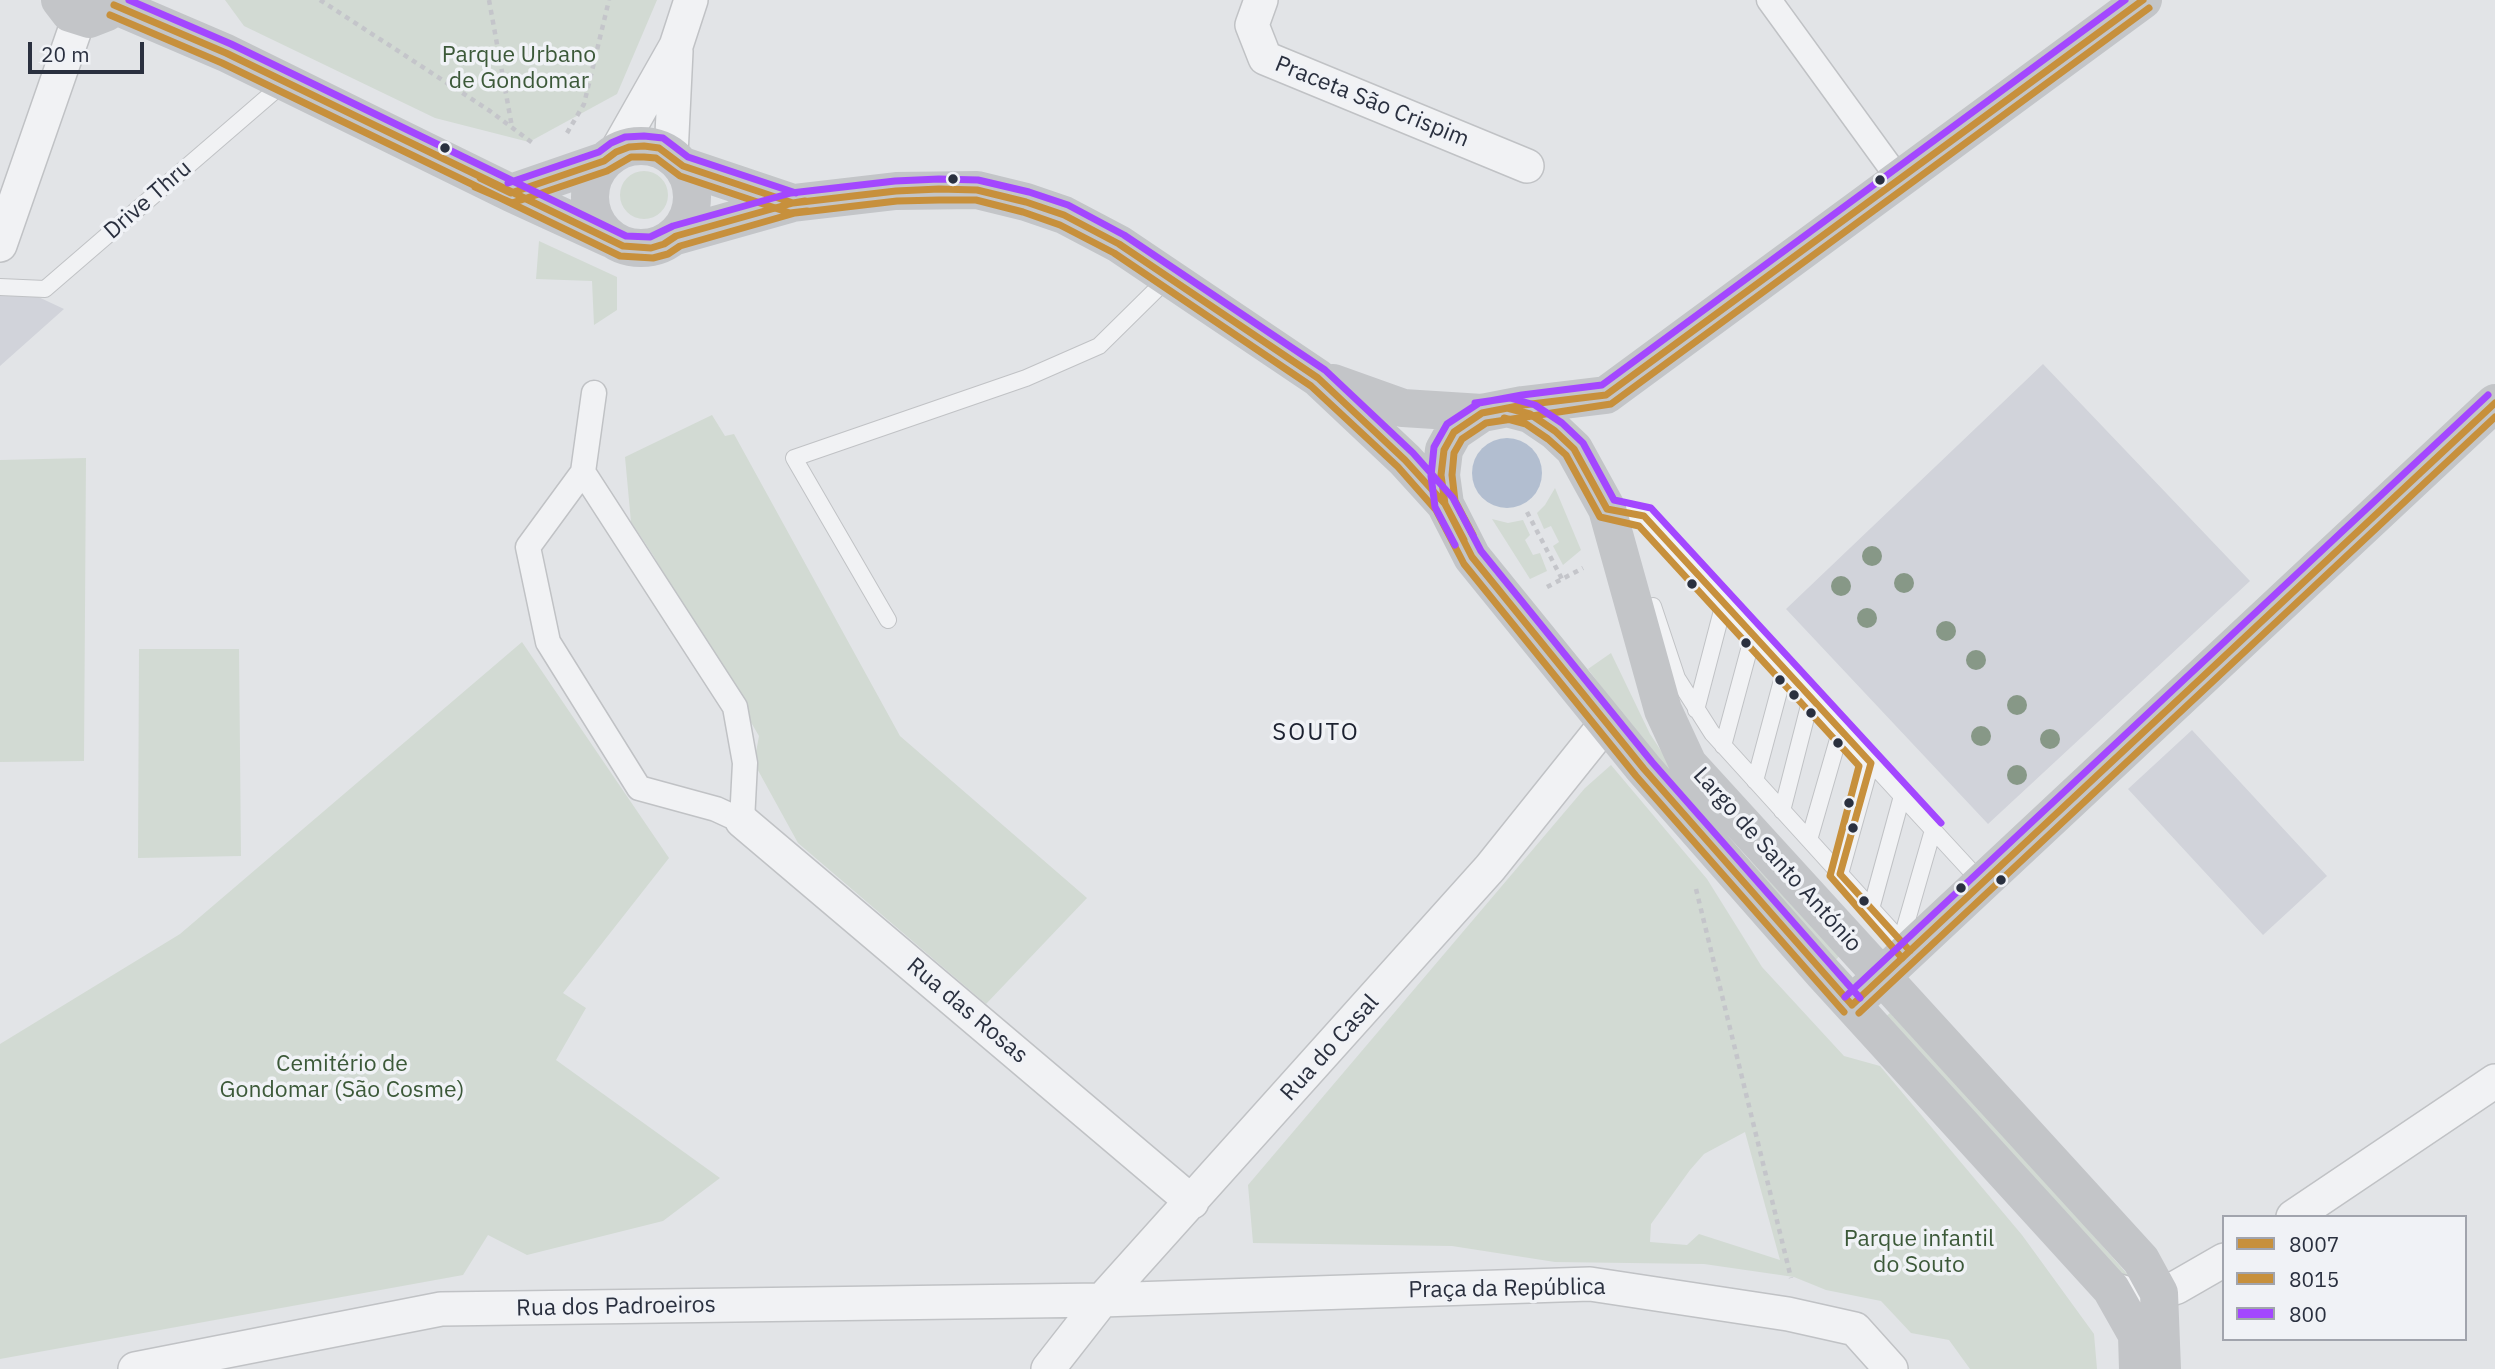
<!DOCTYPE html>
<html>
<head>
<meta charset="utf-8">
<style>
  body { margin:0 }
  #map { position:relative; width:2495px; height:1369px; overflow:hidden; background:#e2e4e7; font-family:"IBM Plex Sans",sans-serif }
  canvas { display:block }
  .legend { position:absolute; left:2222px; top:1215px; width:245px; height:126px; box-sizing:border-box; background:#f0f2f6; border:2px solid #a1a4ad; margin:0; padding:9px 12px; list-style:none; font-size:21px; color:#2a303f }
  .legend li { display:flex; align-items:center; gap:14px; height:35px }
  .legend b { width:35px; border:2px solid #a1a4ad }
  .scale { position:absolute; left:28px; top:42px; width:116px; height:32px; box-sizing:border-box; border:4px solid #2a303f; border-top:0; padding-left:9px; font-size:21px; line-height:24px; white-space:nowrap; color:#2a303f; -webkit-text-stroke:5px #f0f2f6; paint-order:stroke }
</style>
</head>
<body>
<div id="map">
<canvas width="2495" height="1369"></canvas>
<ul class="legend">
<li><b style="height:9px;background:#c7903c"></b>8007</li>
<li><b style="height:9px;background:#c7903c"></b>8015</li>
<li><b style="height:9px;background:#a347ff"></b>800</li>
</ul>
<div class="scale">20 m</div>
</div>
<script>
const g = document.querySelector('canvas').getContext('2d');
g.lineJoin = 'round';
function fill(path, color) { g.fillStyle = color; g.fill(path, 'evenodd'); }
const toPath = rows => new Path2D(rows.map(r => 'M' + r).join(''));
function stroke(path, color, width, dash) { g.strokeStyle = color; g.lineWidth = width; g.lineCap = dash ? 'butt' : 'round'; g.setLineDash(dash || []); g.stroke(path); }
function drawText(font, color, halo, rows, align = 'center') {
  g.font = font + ' "IBM Plex Sans",sans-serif'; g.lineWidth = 7; g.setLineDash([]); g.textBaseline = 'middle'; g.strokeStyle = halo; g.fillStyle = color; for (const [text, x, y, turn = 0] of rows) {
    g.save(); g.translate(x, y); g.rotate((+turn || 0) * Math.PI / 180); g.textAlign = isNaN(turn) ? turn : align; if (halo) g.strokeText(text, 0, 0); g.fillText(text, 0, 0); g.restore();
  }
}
fill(toPath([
  [0,279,64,309,0,366],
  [2043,364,2250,581,1988,824,1786,609],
  [2192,730,2327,876,2263,935,2128,789]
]), '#d1d3da');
fill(toPath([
  [225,0,657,0,617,94,529,142,435,118,244,26],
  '620 195a24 24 0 1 1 48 0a24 24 0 1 1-48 0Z',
  [539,241,617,277,617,310,594,325,592,281,536,279],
  [712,415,725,436,734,434,900,736,1087,898,986,1004,798,843,754,763,759,736,653,555,631,522,625,457],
  [86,458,84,761,0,762,0,460],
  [1555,488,1581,550,1563,565,1553,546,1559,542,1551,526,1544,529,1537,513,1545,505],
  [1492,519,1508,523,1523,520,1530,535,1525,540,1533,555,1540,553,1547,571,1530,579],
  [522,642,669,858,563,993,586,1008,556,1060,720,1178,663,1221,527,1255,488,1235,463,1275,0,1359,0,1044,180,934],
  [139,649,239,649,241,856,138,858],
  [1611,653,1650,734,1686,789,1700,808,1840,955,1835,961,1680,792,1588,669],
  [1611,765,1707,879,1762,967,1844,1056,1880,1066,2022,1235,2094,1334,2097,1369,1970,1369,1949,1340,1911,1333,1881,1301,1826,1290,1794,1277,1704,1264,1555,1262,1452,1246,1253,1243,1248,1185,1585,788],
  [1745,1132,1780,1260,1699,1234,1687,1245,1650,1242,1651,1224,1690,1170,1704,1154],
  [1890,1013,2067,1205,2128,1275,2121,1278,1884,1018]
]), '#d2dad3');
fill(toPath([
  '1472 473a35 35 0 1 1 70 0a35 35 0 1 1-70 0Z'
]), '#b2bed0');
const service = toPath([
  [0,287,45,289,285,82],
  [1609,509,1644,516,1982,883],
  [1653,606,1677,678,1712,733,1910,951],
  [888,620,794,458,1026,378,1099,346,1169,277],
  [1696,710,1724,603],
  [1723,746,1753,635],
  [1755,781,1785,669],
  [1782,811,1811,698],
  [1809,840,1841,729],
  [1840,874,1871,763],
  [1871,909,1902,796],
  [1901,941,1933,830]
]);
const pedestrian = toPath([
  [1769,0,1899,179],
  [583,472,735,707,745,763,742,821,716,809,639,788,548,642,528,547,583,472,594,393]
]);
const minor = toPath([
  [1261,0,1252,25,1265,58,1527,166],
  [616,152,676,46,691,0],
  [671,155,676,51],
  [0,245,79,18],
  [742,821,1192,1202],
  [2293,1217,2495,1081],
  [2111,1289,2134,1295,2159,1293,2177,1287,2224,1260],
  [135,1369,441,1309,1102,1300,1590,1284,1788,1314,1855,1329,1891,1369],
  [1048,1369,1102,1300,1490,868,1607,722]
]);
stroke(service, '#c0c2c5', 18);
stroke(pedestrian, '#c0c2c5', 27);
stroke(minor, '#c0c2c5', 36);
stroke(toPath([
  [320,0,490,111,534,144],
  [489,0,512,127],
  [567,133,584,104,609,0],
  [1527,512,1562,579],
  [1547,587,1583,568],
  [1696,889,1791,1278]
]), '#c4c5ca', 4.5, [5, 5]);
stroke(service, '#f1f2f4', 16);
stroke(pedestrian, '#f1f2f4', 24);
stroke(minor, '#f1f2f4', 33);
stroke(toPath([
  [60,0,70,13,89,19,107,12,116,0],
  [114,5,226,53,511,193,611,239],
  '590 197a51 51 0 1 1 102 0a51 51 0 1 1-102 0Z',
  [683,166,793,203],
  [511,193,604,161],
  [676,236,793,203,896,191,977,190,1026,202,1064,215,1119,244,1318,378,1405,460,1445,504],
  [1333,383,1403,408,1482,413],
  [1507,408,1530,414,1555,431,1574,449,1607,509,1663,710,1688,764,2141,1260,2159,1293,2162,1369],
  [1863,994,2495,403],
  [2138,1369,2137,1335,2111,1289,1823,973,1644,769,1472,557,1445,504,1441,475,1444,450,1454,432,1482,413,1523,405,1606,395,2143,0]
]), '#c3c5c8', 38);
stroke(toPath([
  [114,5,226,53,623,246,651,248,664,244,676,236,793,203,896,191,939,189,977,190,1026,202,1064,215,1119,244,1318,378,1405,460,1445,504,1472,557,1644,769,1852,1005],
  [480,178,511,193,604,161,616,152,629,147,644,146,659,148,683,166,793,203,805,201],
  [1507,408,1530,414,1555,431,1574,449,1607,509,1644,516,1871,763,1840,874,1910,951],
  [1464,540,1445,504,1441,475,1444,450,1454,432,1482,413,1523,405,1606,395,2143,0],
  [1852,1005,2495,403]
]), '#c7903c', 7);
stroke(toPath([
  [110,15,222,63,620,256,653,258,668,254,680,246,795,213,897,201,939,200,976,200,1023,212,1060,225,1114,253,1311,386,1398,467,1436,510,1464,564,1636,776,1844,1012],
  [475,187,512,203,607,171,631,157,644,157,656,158,680,176,790,213,807,211],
  [1504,418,1526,424,1548,439,1566,455,1600,517,1639,526,1859,766,1830,876,1902,958],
  [1473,535,1455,501,1452,475,1454,453,1462,439,1486,423,1611,404,2149,8],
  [1859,1013,2495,417]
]), '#c7903c', 7);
stroke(toPath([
  [129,0,231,44,626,236,650,237,673,226,791,193,895,181,939,179,978,180,1029,192,1068,205,1124,235,1325,370,1413,453,1453,498,1481,551,1652,762,1860,998],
  [508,183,599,152,611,143,625,137,644,136,663,138,688,157,796,193],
  [1475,403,1510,398,1535,405,1562,423,1583,443,1614,500,1651,508,1941,823],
  [1455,545,1435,507,1431,476,1434,447,1447,424,1479,403,1522,395,1602,385,2125,0],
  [1845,997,2488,395]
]), '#a347ff', 7);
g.fillStyle = '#879887';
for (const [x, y] of [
  [1872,556],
  [1904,583],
  [1841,586],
  [1867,618],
  [1946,631],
  [1976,660],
  [2017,705],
  [1981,736],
  [2050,739],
  [2017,775]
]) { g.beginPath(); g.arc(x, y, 10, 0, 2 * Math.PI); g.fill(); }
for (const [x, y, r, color] of [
  [445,148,6,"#2a303f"],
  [953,179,6,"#2a303f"],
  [1880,180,6,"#2a303f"],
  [1692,584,6,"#2a303f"],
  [1746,643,6,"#2a303f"],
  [1780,680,6,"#2a303f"],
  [1794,695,6,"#2a303f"],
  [1811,713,6,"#2a303f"],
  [1838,743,6,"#2a303f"],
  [1849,803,6,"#2a303f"],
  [1853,828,6,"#2a303f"],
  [2001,880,6,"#2a303f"],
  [1961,888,6,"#2a303f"],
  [1864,901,6,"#2a303f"]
]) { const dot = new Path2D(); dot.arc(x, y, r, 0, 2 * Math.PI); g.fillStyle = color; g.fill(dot); stroke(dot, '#f0f2f6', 2.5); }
drawText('23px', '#3c5939', '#f0f2f6', [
  ["Parque Urbano",519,55],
  ["de Gondomar",519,81],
  ["Cemitério de",342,1064],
  ["Gondomar (São Cosme)",342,1090],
  ["Parque infantil",1919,1239],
  ["do Souto",1919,1265]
]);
drawText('23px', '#2a303f', '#f0f2f6', [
  ["Praceta São Crispim",1372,102,22],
  ["Drive Thru",148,200,-41],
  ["Largo de Santo António",1777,860,48],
  ["Rua das Rosas",967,1011,40],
  ["Rua do Casal",1330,1048,-48],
  ["Praça da República",1507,1289,-1],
  ["Rua dos Padroeiros",616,1307,-1]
]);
g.letterSpacing = '2px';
drawText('24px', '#1c2130', '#f0f2f6', [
  ["SOUTO",1316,733]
]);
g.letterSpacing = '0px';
</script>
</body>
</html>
